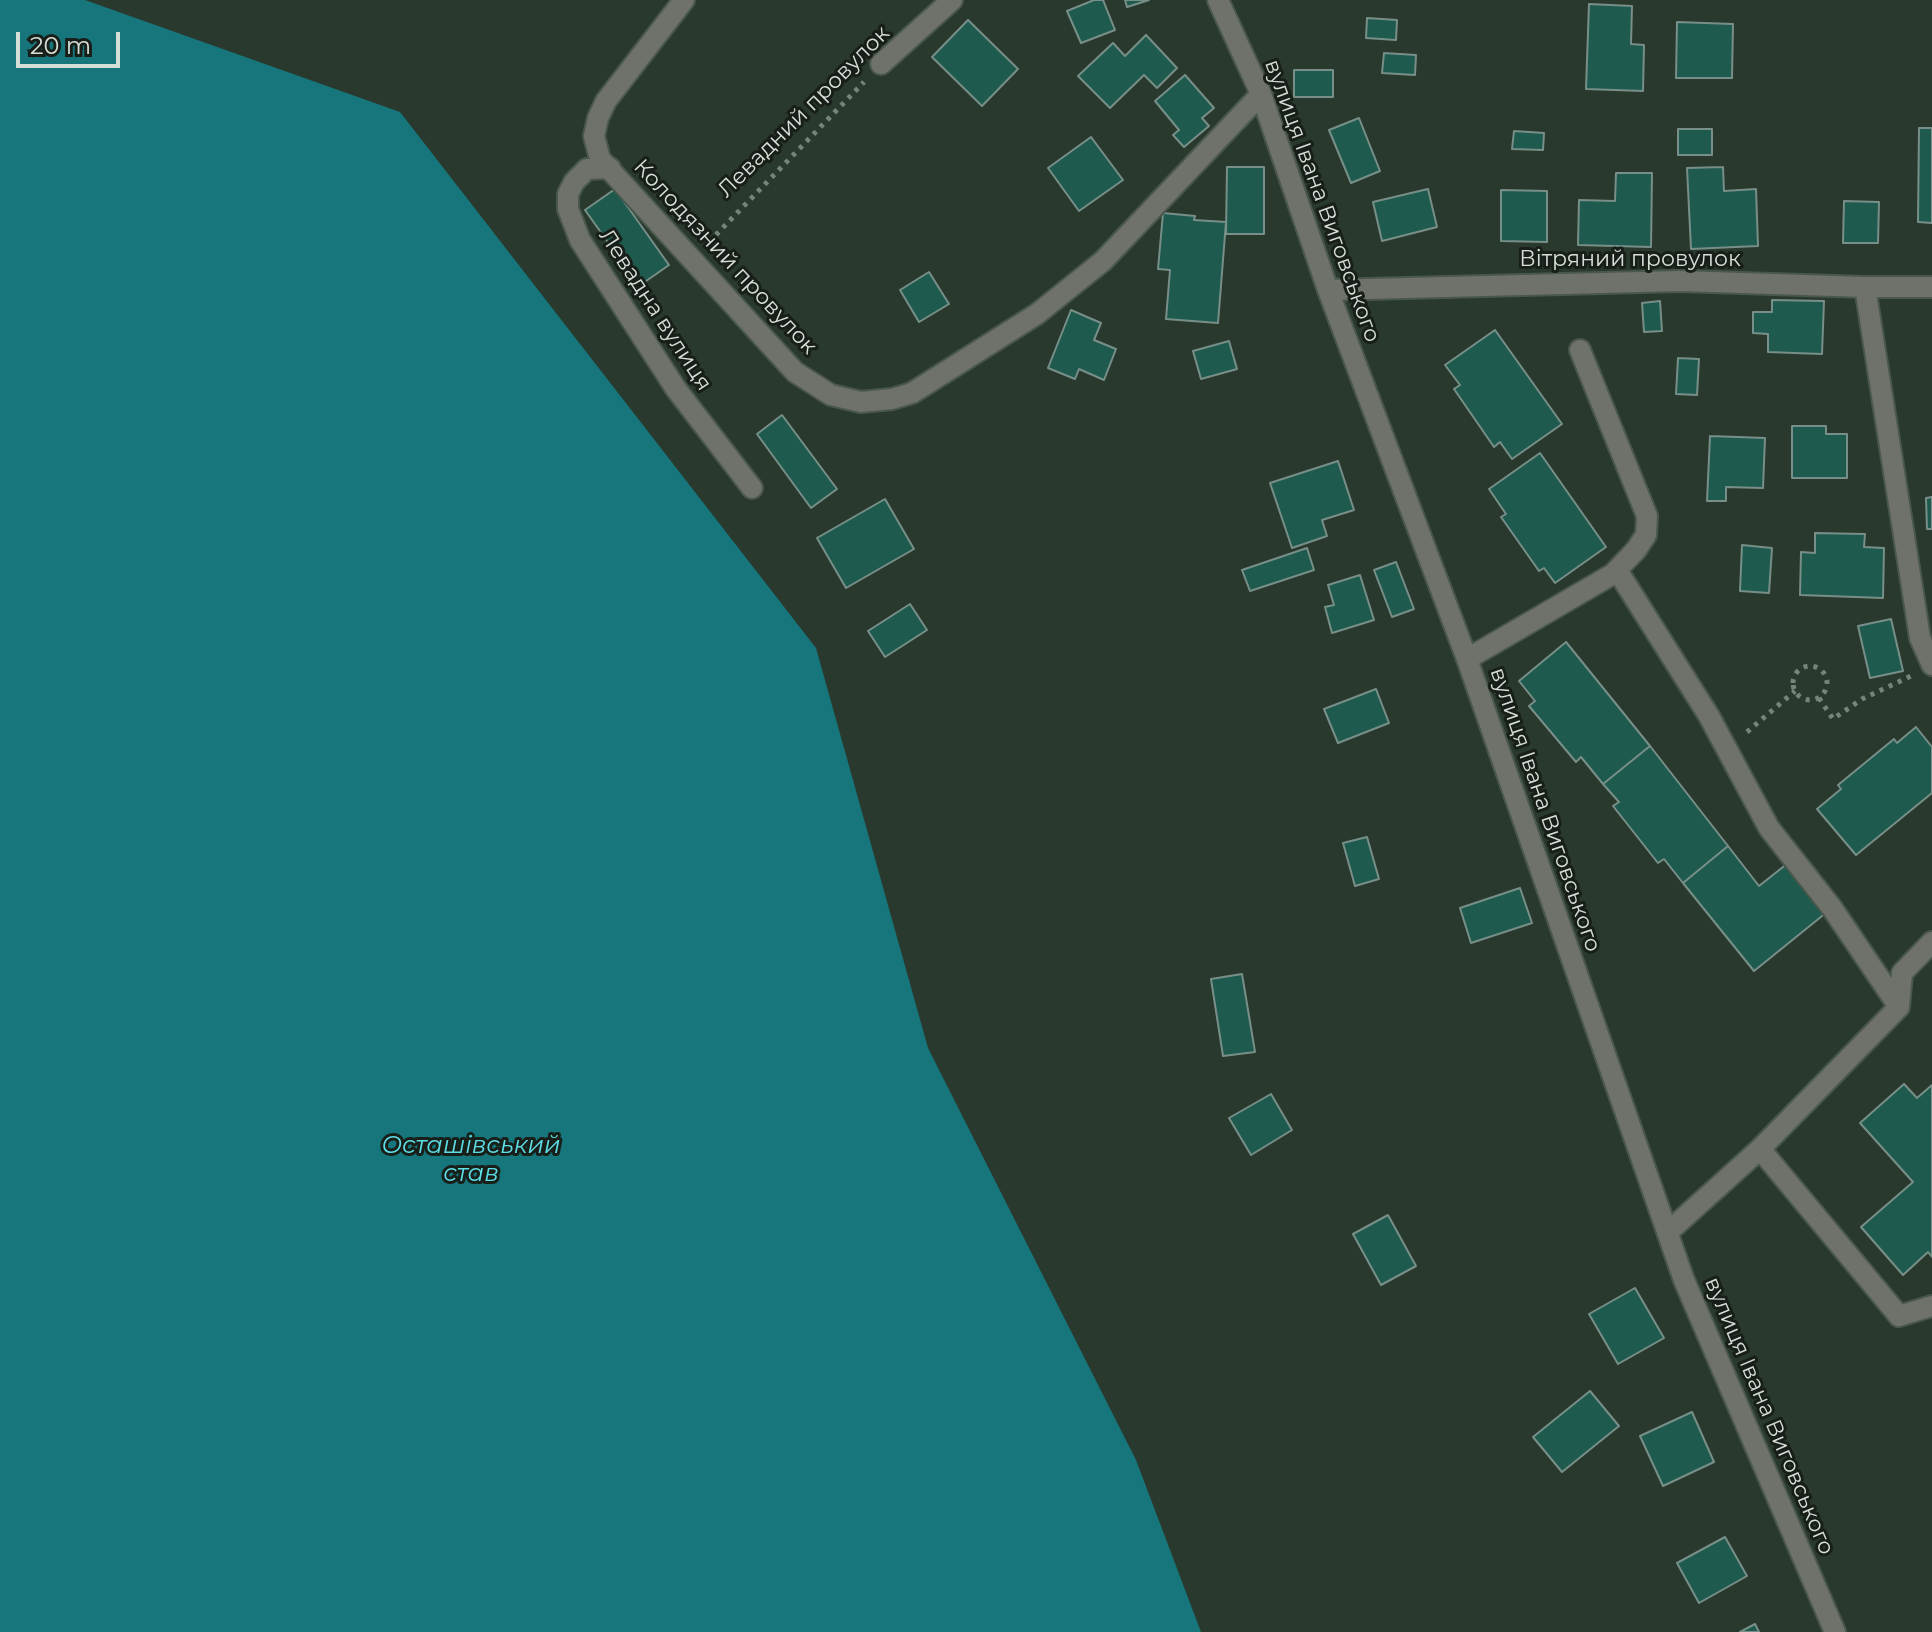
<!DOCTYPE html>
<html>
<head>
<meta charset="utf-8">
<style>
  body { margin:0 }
  #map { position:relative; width:1932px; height:1632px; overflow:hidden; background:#2a392d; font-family:Montserrat,sans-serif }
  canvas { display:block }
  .scale { position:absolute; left:16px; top:32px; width:104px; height:36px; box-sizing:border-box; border:4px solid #d6dfd7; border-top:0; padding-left:10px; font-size:24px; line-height:28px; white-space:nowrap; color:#d6dfd7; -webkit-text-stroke:6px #181f19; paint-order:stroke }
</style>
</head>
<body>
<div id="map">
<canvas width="1932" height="1632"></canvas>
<div class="scale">20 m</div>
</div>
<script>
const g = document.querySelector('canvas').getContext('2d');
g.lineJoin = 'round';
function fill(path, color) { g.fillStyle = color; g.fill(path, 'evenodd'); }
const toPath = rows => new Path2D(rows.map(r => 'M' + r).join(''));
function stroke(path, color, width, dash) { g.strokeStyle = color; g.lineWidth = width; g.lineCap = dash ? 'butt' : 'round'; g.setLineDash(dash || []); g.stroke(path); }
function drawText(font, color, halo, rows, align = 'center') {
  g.font = font + ' Montserrat,sans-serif'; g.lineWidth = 6; g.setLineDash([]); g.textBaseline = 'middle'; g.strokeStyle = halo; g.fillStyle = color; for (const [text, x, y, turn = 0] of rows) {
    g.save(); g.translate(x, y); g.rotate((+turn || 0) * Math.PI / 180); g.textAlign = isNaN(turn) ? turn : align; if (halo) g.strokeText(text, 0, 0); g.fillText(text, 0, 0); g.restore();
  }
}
fill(toPath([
  [0,0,85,0,400,112,816,648,928,1048,1136,1460,1201,1632,0,1632]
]), '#16767c');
const building = toPath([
  [1094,0,1103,0,1115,30,1081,43,1067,11,1094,0],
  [1125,0,1149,0,1127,7,1125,0],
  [1589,4,1632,6,1631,44,1644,45,1643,91,1586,89,1589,4],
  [1367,18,1397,20,1396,40,1366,38,1367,18],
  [968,20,1018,69,982,106,932,57,968,20],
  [1677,22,1733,24,1732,78,1676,78,1677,22],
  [1146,35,1177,68,1157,88,1144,75,1110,108,1078,76,1113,43,1125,56,1146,35],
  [1384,53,1416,55,1415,75,1382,73,1384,53],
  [1294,70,1333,70,1333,97,1294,97,1294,70],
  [1185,75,1214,108,1202,118,1209,126,1184,147,1173,135,1179,130,1155,101,1185,75],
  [1359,118,1380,171,1351,183,1329,130,1359,118],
  [1919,128,1932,128,1932,223,1918,222,1919,128],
  [1678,129,1712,129,1712,155,1678,155,1678,129],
  [1514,131,1544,133,1543,150,1512,149,1514,131],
  [1091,137,1123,180,1079,211,1048,168,1091,137],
  [1227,167,1264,167,1264,234,1226,234,1227,167],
  [1723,167,1724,191,1756,189,1758,246,1691,249,1687,168,1723,167],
  [1616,173,1652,173,1651,247,1578,245,1579,200,1615,201,1616,173],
  [615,189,669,265,639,286,585,210,615,189],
  [1428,189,1437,227,1382,241,1373,202,1428,189],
  [1501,190,1547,191,1547,242,1501,241,1501,190],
  [1844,201,1879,202,1878,243,1843,243,1844,201],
  [1163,213,1195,216,1194,220,1226,222,1218,323,1166,319,1170,270,1158,269,1163,213],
  [929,272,949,304,919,322,900,290,929,272],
  [1772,300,1824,301,1822,354,1768,352,1768,334,1753,333,1753,312,1772,312,1772,300],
  [1660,301,1662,331,1644,332,1642,303,1660,301],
  [1071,310,1101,323,1094,340,1116,349,1104,380,1079,369,1075,379,1048,368,1071,310],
  [1495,330,1562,424,1512,459,1500,442,1494,447,1454,389,1460,385,1445,365,1495,330],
  [1229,341,1237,369,1201,379,1193,351,1229,341],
  [1678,358,1699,359,1697,395,1676,394,1678,358],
  [782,415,837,489,811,508,757,434,782,415],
  [1792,426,1826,426,1826,434,1847,434,1847,478,1792,478,1792,426],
  [1710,436,1765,438,1763,488,1726,487,1726,501,1707,501,1710,436],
  [1540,453,1606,547,1555,583,1544,568,1539,571,1501,517,1506,514,1489,489,1540,453],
  [1338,461,1354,510,1322,520,1327,536,1292,548,1270,483,1338,461],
  [1932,497,1932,529,1927,529,1926,498,1932,497],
  [885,499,914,549,846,588,817,538,885,499],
  [1815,533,1865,534,1864,547,1884,548,1883,598,1800,595,1801,552,1815,553,1815,533],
  [1742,545,1772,548,1769,593,1740,591,1742,545],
  [1307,548,1314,570,1250,591,1242,570,1307,548],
  [1396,562,1414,609,1392,617,1374,570,1396,562],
  [1360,575,1374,620,1332,633,1325,607,1334,605,1328,585,1360,575],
  [910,604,927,630,885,657,868,631,910,604],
  [1891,619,1903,671,1870,678,1858,626,1891,619],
  [1566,642,1650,746,1603,784,1581,757,1576,762,1529,706,1535,701,1519,681,1566,642],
  [1376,689,1389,723,1338,743,1324,709,1376,689],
  [1916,727,1932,747,1932,793,1856,855,1817,809,1841,789,1838,785,1894,739,1897,743,1916,727],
  [1650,746,1728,846,1683,883,1664,859,1658,863,1613,806,1619,802,1603,784,1650,746],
  [1367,837,1379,879,1355,886,1343,843,1367,837],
  [1728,846,1759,886,1788,863,1827,912,1754,971,1683,883,1728,846],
  [1520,888,1532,923,1471,943,1460,908,1520,888],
  [1242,974,1255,1052,1223,1056,1211,979,1242,974],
  [1904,1084,1917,1098,1932,1085,1932,1257,1928,1252,1903,1275,1861,1227,1913,1182,1860,1123,1904,1084],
  [1271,1094,1292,1130,1251,1155,1229,1118,1271,1094],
  [1388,1215,1416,1266,1381,1285,1353,1234,1388,1215],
  [1635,1288,1664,1338,1618,1364,1589,1314,1635,1288],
  [1590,1391,1619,1426,1562,1472,1533,1437,1590,1391],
  [1692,1412,1714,1462,1663,1486,1640,1436,1692,1412],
  [1725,1537,1747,1576,1699,1603,1677,1563,1725,1537],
  [1755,1624,1759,1632,1740,1632,1755,1624]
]);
fill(building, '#1e5a4d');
stroke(building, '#778f88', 2);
const minor = toPath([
  [684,0,606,101,598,118,594,136,600,159,795,372,831,395,861,402,892,399,912,393,1037,314,1103,261,1261,94],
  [1218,0,1261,94,1328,290,1467,659,1684,1280,1835,1632],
  [881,64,952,0],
  [610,168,587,169,574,182,568,194,568,209,580,240,676,389,752,488],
  [1865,287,1920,638,1932,665],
  [1328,290,1680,281,1865,287,1932,287],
  [1617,570,1709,716,1769,828,1832,908,1899,1007],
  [1467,659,1613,574,1636,550,1646,535,1647,516,1580,350],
  [1760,1149,1899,1007,1902,973,1932,942],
  [1668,1232,1760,1149,1899,1316,1932,1306]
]);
stroke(minor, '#49574c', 24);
stroke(toPath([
  [709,242,864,82],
  '1793 683a17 17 0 1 1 34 0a17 17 0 1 1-34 0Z',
  [1819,698,1833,719,1862,699,1911,676],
  [1747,732,1795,691]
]), '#778479', 5, [4, 6]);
stroke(minor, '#6f726a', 20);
drawText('22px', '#d6dfd7', '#181f19', [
  ["Левадний провулок",804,112,-45],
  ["вулиця Івана Виговського",1322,201,70],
  ["Колодязний провулок",725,257,47],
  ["Вітряний провулок",1630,260],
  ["Левадна вулиця",655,310,57],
  ["вулиця Івана Виговського",1545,810,71],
  ["вулиця Івана Виговського",1769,1416,67]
]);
drawText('italic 24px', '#5ddde6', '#181f19', [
  ["Осташівський",471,1146],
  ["став",471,1174]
]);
</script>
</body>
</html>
